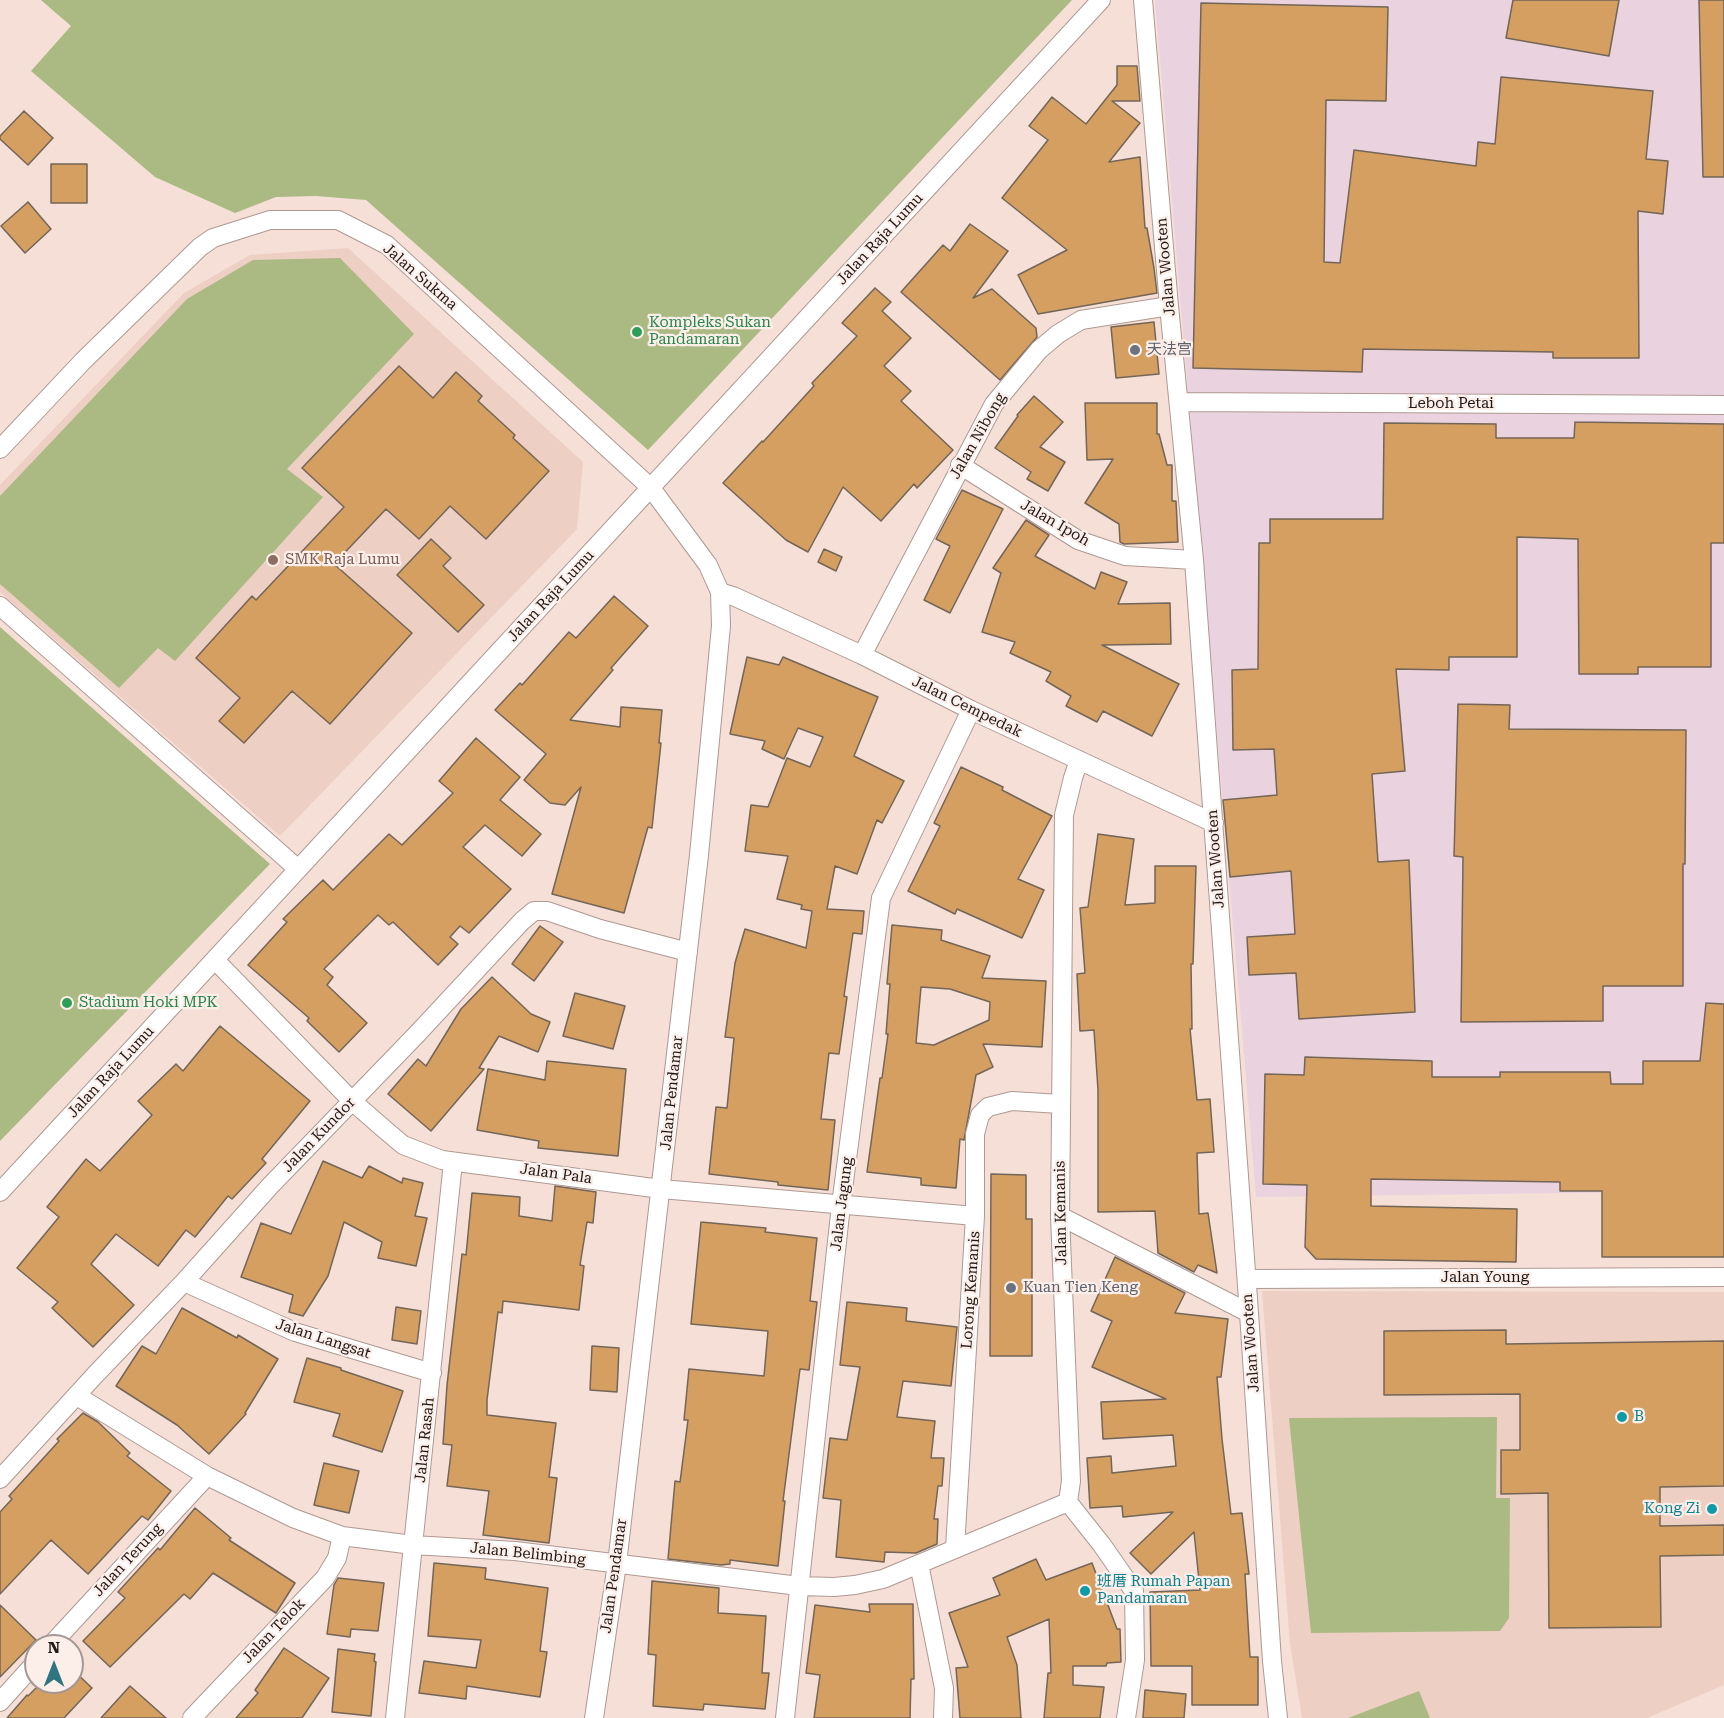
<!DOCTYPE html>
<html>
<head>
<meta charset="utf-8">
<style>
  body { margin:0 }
  #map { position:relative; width:1724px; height:1718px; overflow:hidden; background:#f6dfd7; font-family:"Roboto Serif",serif }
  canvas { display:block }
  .north { position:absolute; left:24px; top:1634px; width:60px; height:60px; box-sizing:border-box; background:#fceee9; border:2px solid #a49894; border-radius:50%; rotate:0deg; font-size:16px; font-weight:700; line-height:24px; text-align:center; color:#1f1815 }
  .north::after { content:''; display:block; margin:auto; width:21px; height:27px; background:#2e7581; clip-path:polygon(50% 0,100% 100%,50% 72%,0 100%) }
</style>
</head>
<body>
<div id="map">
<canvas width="1724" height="1718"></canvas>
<div class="north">N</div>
</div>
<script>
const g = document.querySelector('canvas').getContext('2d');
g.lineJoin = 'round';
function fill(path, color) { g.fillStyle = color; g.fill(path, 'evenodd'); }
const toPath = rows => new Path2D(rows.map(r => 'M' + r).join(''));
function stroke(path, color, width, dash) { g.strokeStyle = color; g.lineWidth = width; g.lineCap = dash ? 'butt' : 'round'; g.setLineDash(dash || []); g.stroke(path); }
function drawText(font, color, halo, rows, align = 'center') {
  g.font = font + ' "Roboto Serif","Noto Sans SC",serif'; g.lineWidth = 4.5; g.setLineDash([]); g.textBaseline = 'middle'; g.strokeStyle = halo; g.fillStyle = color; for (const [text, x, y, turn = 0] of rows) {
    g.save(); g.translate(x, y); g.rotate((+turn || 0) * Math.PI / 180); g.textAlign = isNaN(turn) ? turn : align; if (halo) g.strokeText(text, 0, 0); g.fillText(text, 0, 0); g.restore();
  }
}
fill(toPath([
  [348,248,583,462,577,529,280,836,0,592,0,485,184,293,250,255],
  [1262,1291,1724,1292,1724,1685,1647,1718,1302,1718,1290,1644]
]), '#edcfc4');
fill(toPath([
  [1155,0,1724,0,1724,1191,1256,1197]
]), '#ead3df');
fill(toPath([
  [41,0,1072,0,648,450,366,200,316,196,276,197,235,213,155,177,31,71,71,26],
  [340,258,414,334,287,469,323,497,175,661,158,648,119,688,0,584,0,496,187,299,253,260],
  [0,627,270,864,0,1141],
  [1497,1417,1496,1498,1510,1498,1509,1618,1500,1631,1311,1633,1289,1418],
  [1419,1691,1430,1718,1348,1718]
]), '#abb983');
const building = toPath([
  [1513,0,1619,0,1609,56,1506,38,1513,0],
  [1699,0,1724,0,1724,177,1703,177,1699,0],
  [1201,3,1388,7,1386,101,1326,100,1324,262,1340,263,1354,150,1476,166,1478,142,1495,144,1501,77,1653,91,1646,159,1668,161,1663,214,1638,211,1639,358,1553,358,1553,352,1363,349,1362,372,1193,368,1201,3],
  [1117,66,1137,66,1140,101,1112,101,1140,123,1109,162,1140,157,1145,228,1147,228,1154,268,1157,293,1038,314,1018,275,1067,250,1002,198,1048,140,1029,126,1052,97,1086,124,1117,85,1117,66],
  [24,111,53,138,28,165,0,139,0,136,24,111],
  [51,164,87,164,87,203,51,203,51,164],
  [28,202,51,229,25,253,1,226,28,202],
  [970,224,1008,251,973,298,992,289,1036,328,1037,337,1000,380,901,292,943,245,950,251,970,224],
  [875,288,891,302,882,311,911,338,884,366,911,391,901,401,953,450,917,488,914,484,881,521,843,487,808,552,786,540,723,483,762,441,763,442,814,386,812,383,857,336,842,323,875,288],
  [1154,322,1159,374,1116,378,1111,327,1154,322],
  [399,366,433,398,456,372,482,396,478,401,515,435,513,438,549,471,486,539,450,506,419,539,386,509,334,564,412,633,330,724,292,691,244,743,219,721,240,698,196,658,252,596,256,600,344,507,302,468,399,366],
  [1034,396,1063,422,1040,447,1065,462,1048,491,1027,479,1031,472,995,448,1018,416,1017,415,1034,396],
  [1085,403,1157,403,1157,434,1159,434,1167,465,1172,465,1172,501,1176,501,1178,542,1124,544,1120,542,1119,524,1085,503,1113,459,1087,460,1085,403],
  [1575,422,1724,424,1724,543,1711,543,1711,667,1638,667,1638,674,1579,674,1578,539,1517,537,1517,657,1449,657,1449,670,1396,669,1405,771,1372,774,1378,862,1409,860,1415,1012,1299,1019,1296,973,1249,975,1247,937,1295,934,1291,871,1230,877,1224,810,1223,800,1277,795,1274,749,1233,750,1232,670,1258,669,1259,543,1270,543,1270,519,1383,519,1384,423,1496,424,1496,438,1574,438,1575,422],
  [962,490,1003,509,950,613,924,600,950,546,936,539,962,490],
  [1026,520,1049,535,1035,556,1095,589,1101,572,1127,582,1118,604,1170,603,1171,644,1102,645,1179,684,1152,736,1103,711,1097,722,1066,706,1071,696,1046,681,1051,672,1010,653,1015,642,982,632,1001,573,993,568,1026,520],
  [431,539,451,558,443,566,484,605,458,632,397,575,431,539],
  [824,549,842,557,836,571,818,562,824,549],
  [614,596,648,626,611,668,613,670,570,720,620,727,621,707,662,710,659,743,661,743,652,828,648,827,624,913,552,894,581,787,565,805,550,803,524,780,546,754,495,710,520,683,522,685,569,632,576,638,614,596],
  [747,657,779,665,783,657,878,697,854,756,904,781,882,823,877,820,857,874,835,866,827,909,864,911,862,934,853,933,844,996,847,997,839,1054,829,1053,821,1119,835,1120,828,1190,778,1185,778,1182,709,1174,716,1107,727,1108,734,1038,725,1037,735,963,745,929,806,948,812,911,801,909,802,905,777,899,788,856,745,851,751,805,768,807,787,758,810,767,823,737,798,728,784,759,762,749,765,741,730,734,747,657],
  [1458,704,1510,705,1509,729,1686,730,1685,864,1683,864,1683,986,1603,986,1603,1021,1461,1022,1463,857,1454,856,1458,704],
  [476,738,520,777,500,800,541,834,522,856,485,825,463,847,511,889,469,933,460,926,450,937,458,944,438,965,393,922,389,925,378,915,324,969,333,977,327,985,367,1023,339,1052,307,1021,309,1018,248,965,287,922,283,919,323,880,333,890,389,834,402,845,453,793,439,781,476,738],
  [961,767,1003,787,1002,790,1052,816,1018,879,1044,890,1022,938,957,909,955,914,908,891,940,826,934,823,961,767],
  [1098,834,1134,839,1125,905,1155,903,1155,866,1196,866,1193,964,1191,964,1192,1029,1190,1029,1197,1100,1210,1099,1214,1152,1197,1153,1199,1214,1208,1213,1217,1273,1198,1265,1194,1272,1158,1253,1155,1211,1098,1212,1098,1090,1094,1030,1080,1031,1077,974,1085,973,1080,908,1088,907,1098,834],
  [892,925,942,930,941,940,990,956,982,978,1046,981,1042,1047,983,1044,993,1067,976,1075,964,1140,960,1139,956,1188,921,1185,921,1178,867,1172,880,1078,882,1078,888,1034,886,1034,890,984,887,984,892,925],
  [921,987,950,989,990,1002,989,1020,934,1045,916,1043,921,987],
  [540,926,563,942,534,981,512,964,540,926],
  [492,977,531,1014,550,1022,538,1052,499,1036,479,1068,484,1069,431,1131,388,1094,418,1059,426,1066,461,1009,492,977],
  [575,993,625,1006,613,1049,563,1036,575,993],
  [1706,1003,1724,1004,1724,1257,1602,1257,1602,1191,1560,1191,1560,1182,1371,1179,1371,1206,1517,1209,1516,1262,1316,1259,1305,1247,1307,1185,1263,1184,1265,1074,1304,1075,1305,1057,1432,1061,1432,1077,1500,1077,1500,1072,1610,1072,1611,1084,1643,1084,1643,1061,1700,1061,1706,1003],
  [220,1026,310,1101,262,1159,266,1163,232,1199,228,1196,195,1237,186,1230,158,1266,116,1234,91,1264,134,1305,93,1347,52,1308,58,1302,17,1268,59,1217,47,1207,86,1159,100,1171,152,1115,138,1101,176,1064,183,1071,220,1026],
  [547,1061,626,1069,618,1156,538,1148,539,1141,477,1130,488,1069,545,1080,547,1061],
  [323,1161,362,1178,369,1166,402,1183,403,1178,423,1183,415,1216,427,1218,416,1266,378,1258,382,1242,344,1222,328,1276,303,1316,289,1312,293,1295,241,1277,261,1223,291,1234,323,1161],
  [991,1174,1026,1175,1026,1219,1032,1219,1032,1356,990,1356,991,1174],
  [555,1186,596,1192,593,1223,587,1222,580,1265,584,1266,579,1310,503,1301,502,1313,498,1312,487,1400,487,1415,556,1423,549,1477,557,1478,549,1543,483,1535,489,1491,447,1486,452,1445,443,1444,447,1385,462,1254,466,1255,472,1193,520,1197,519,1216,552,1221,555,1186],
  [701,1222,766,1228,765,1232,817,1238,810,1301,817,1302,809,1370,800,1369,783,1501,785,1501,778,1566,730,1560,730,1564,721,1565,668,1559,675,1481,680,1482,688,1420,684,1420,689,1369,764,1376,768,1331,691,1324,701,1222],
  [1115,1257,1185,1293,1175,1313,1228,1319,1221,1377,1217,1377,1222,1439,1231,1514,1242,1513,1249,1574,1245,1574,1250,1657,1258,1657,1258,1705,1192,1705,1192,1666,1151,1666,1150,1592,1200,1590,1194,1532,1151,1574,1130,1553,1173,1512,1123,1517,1122,1506,1090,1508,1087,1458,1111,1456,1112,1473,1176,1466,1173,1435,1103,1439,1101,1402,1166,1399,1092,1367,1112,1321,1091,1311,1115,1257],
  [847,1302,907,1308,906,1321,957,1327,951,1386,903,1381,897,1417,935,1421,931,1458,944,1458,942,1486,938,1486,934,1519,938,1519,937,1544,916,1553,885,1552,884,1562,836,1557,841,1500,823,1498,830,1438,847,1440,860,1367,840,1365,847,1302],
  [396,1307,421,1311,417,1344,392,1340,396,1307],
  [182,1308,237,1338,238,1335,278,1359,245,1413,246,1414,209,1454,177,1425,116,1386,142,1346,156,1354,182,1308],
  [1506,1330,1506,1344,1724,1341,1724,1486,1660,1487,1660,1526,1724,1525,1724,1555,1660,1556,1661,1627,1549,1628,1548,1493,1501,1494,1501,1450,1520,1450,1520,1394,1384,1395,1384,1331,1506,1330],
  [592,1346,619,1348,617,1392,590,1390,592,1346],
  [307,1358,341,1368,341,1370,403,1391,382,1452,333,1436,340,1414,294,1402,307,1358],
  [83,1413,98,1422,130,1453,127,1456,171,1491,148,1520,142,1516,88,1574,51,1540,0,1594,0,1512,12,1499,9,1496,59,1441,57,1439,83,1413],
  [324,1463,359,1471,349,1513,314,1505,324,1463],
  [195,1508,231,1538,229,1540,295,1583,276,1613,213,1573,190,1599,184,1594,110,1667,83,1641,125,1598,118,1592,158,1548,160,1550,195,1508],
  [1036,1559,1046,1580,1092,1563,1117,1629,1120,1629,1121,1662,1107,1663,1106,1666,1073,1666,1073,1685,1104,1687,1100,1718,1044,1718,1048,1673,1051,1673,1049,1619,1007,1637,1017,1665,1021,1718,960,1718,956,1668,968,1667,949,1613,1000,1595,993,1578,1036,1559],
  [434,1563,486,1568,485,1579,548,1588,540,1651,547,1652,540,1697,467,1686,466,1699,419,1693,424,1661,476,1668,481,1640,428,1636,434,1563],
  [338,1578,384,1583,378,1631,351,1629,350,1637,327,1634,334,1585,338,1578],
  [652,1581,719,1588,718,1613,766,1616,762,1673,769,1673,765,1709,704,1704,703,1710,653,1706,656,1655,648,1654,652,1581],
  [869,1604,913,1604,914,1679,911,1679,910,1718,814,1718,820,1675,806,1673,815,1605,870,1612,869,1604],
  [0,1605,36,1640,0,1677,0,1605],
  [284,1648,329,1678,302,1718,236,1718,258,1693,255,1690,284,1648],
  [338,1649,375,1654,374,1661,376,1662,371,1716,332,1712,338,1649],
  [72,1669,92,1688,64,1718,7,1718,27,1695,28,1696,42,1682,72,1682,72,1669],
  [130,1686,166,1718,101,1718,130,1686],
  [1145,1690,1186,1694,1184,1718,1143,1718,1145,1690]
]);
fill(building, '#d59f62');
stroke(building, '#736557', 1.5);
const minor = toPath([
  [1143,0,1169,306,1194,560,1249,1313,1272,1661,1278,1718],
  [1179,402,1724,405],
  [0,449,83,361,200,247,213,238,270,220,338,220,387,245,651,488,708,565,720,592,721,626,699,855,617,1564,594,1718],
  [960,465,1078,540,1125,556,1194,560],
  [720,592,733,596,862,655,971,710,1214,823],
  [0,606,298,869],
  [862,655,994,404,1039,350,1058,334,1081,320,1169,306],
  [1079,760,1073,778,1064,815,1060,1216,1071,1481,1068,1502,1102,1545,1134,1591,1135,1660,1126,1718],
  [215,960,352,1101,383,1128,403,1145,442,1160,661,1189,975,1216],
  [0,1192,1101,0],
  [1060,1216,1249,1313],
  [1247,1279,1724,1277],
  [184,1282,295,1332,432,1373],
  [77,1396,207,1476,293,1518,342,1536,413,1545,515,1551,799,1586,834,1587,855,1585,883,1579,1068,1502],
  [0,1479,95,1375,184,1282,270,1186,418,1033,522,921,534,911,547,911,600,929,688,952],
  [955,1548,975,1216,975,1134,980,1115,988,1107,1012,1101,1060,1104],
  [919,1564,944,1688,943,1718],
  [50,1646,207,1476],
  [0,1702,36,1662],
  [192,1718,325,1578,337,1558,342,1536],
  [395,1718,453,1162],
  [785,1718,841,1205,881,898,971,710]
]);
stroke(minor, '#ae9992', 20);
stroke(minor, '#fff', 18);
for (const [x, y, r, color] of [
  [637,332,6,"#2e9e5b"],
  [1135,350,6,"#6b7280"],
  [273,560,6,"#8d6e63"],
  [67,1003,6,"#2e9e5b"],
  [1011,1288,6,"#6b7280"],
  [1622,1417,6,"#0f9aa8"],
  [1712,1509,6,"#0f9aa8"],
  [1085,1591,6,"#0f9aa8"]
]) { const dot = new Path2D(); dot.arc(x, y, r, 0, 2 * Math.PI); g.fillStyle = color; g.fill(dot); stroke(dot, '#fceee9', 2); }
drawText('15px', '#1f1815', '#fceee9', [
  ["Jalan Raja Lumu",880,239,-47],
  ["Jalan Wooten",1166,267,-95],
  ["Jalan Sukma",420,277,41],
  ["Leboh Petai",1451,404],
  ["Jalan Nibong",978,436,-60],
  ["Jalan Ipoh",1055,523,30],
  ["Jalan Raja Lumu",551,596,-47],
  ["Jalan Cempedak",967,707,26],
  ["Jalan Wooten",1216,859,-94],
  ["Jalan Raja Lumu",111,1072,-47],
  ["Jalan Pendamar",672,1093,-84],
  ["Jalan Kundor",319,1135,-46],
  ["Jalan Pala",556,1174,8],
  ["Jalan Jagung",842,1204,-83],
  ["Jalan Kemanis",1061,1213,-91],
  ["Jalan Young",1485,1278],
  ["Lorong Kemanis",971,1290,-86],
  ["Jalan Langsat",323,1339,18],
  ["Jalan Wooten",1251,1343,-94],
  ["Jalan Rasah",425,1440,-84],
  ["Jalan Belimbing",528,1554,6],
  ["Jalan Terung",128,1560,-47],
  ["Jalan Pendamar",614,1576,-82],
  ["Jalan Telok",274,1631,-46]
]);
drawText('15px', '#27864d', '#fceee9', [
  ["Kompleks Sukan",649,323],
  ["Pandamaran",649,340],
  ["Stadium Hoki MPK",79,1003]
], 'left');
drawText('15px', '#5b616d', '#fceee9', [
  ["天法宫",1147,350],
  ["Kuan Tien Keng",1023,1288]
], 'left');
drawText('15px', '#785e54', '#fceee9', [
  ["SMK Raja Lumu",285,560]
], 'left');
drawText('15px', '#0d838f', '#fceee9', [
  ["B",1634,1417],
  ["Kong Zi",1700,1509,"right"],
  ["班厝 Rumah Papan",1097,1582],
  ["Pandamaran",1097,1599]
], 'left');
</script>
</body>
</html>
